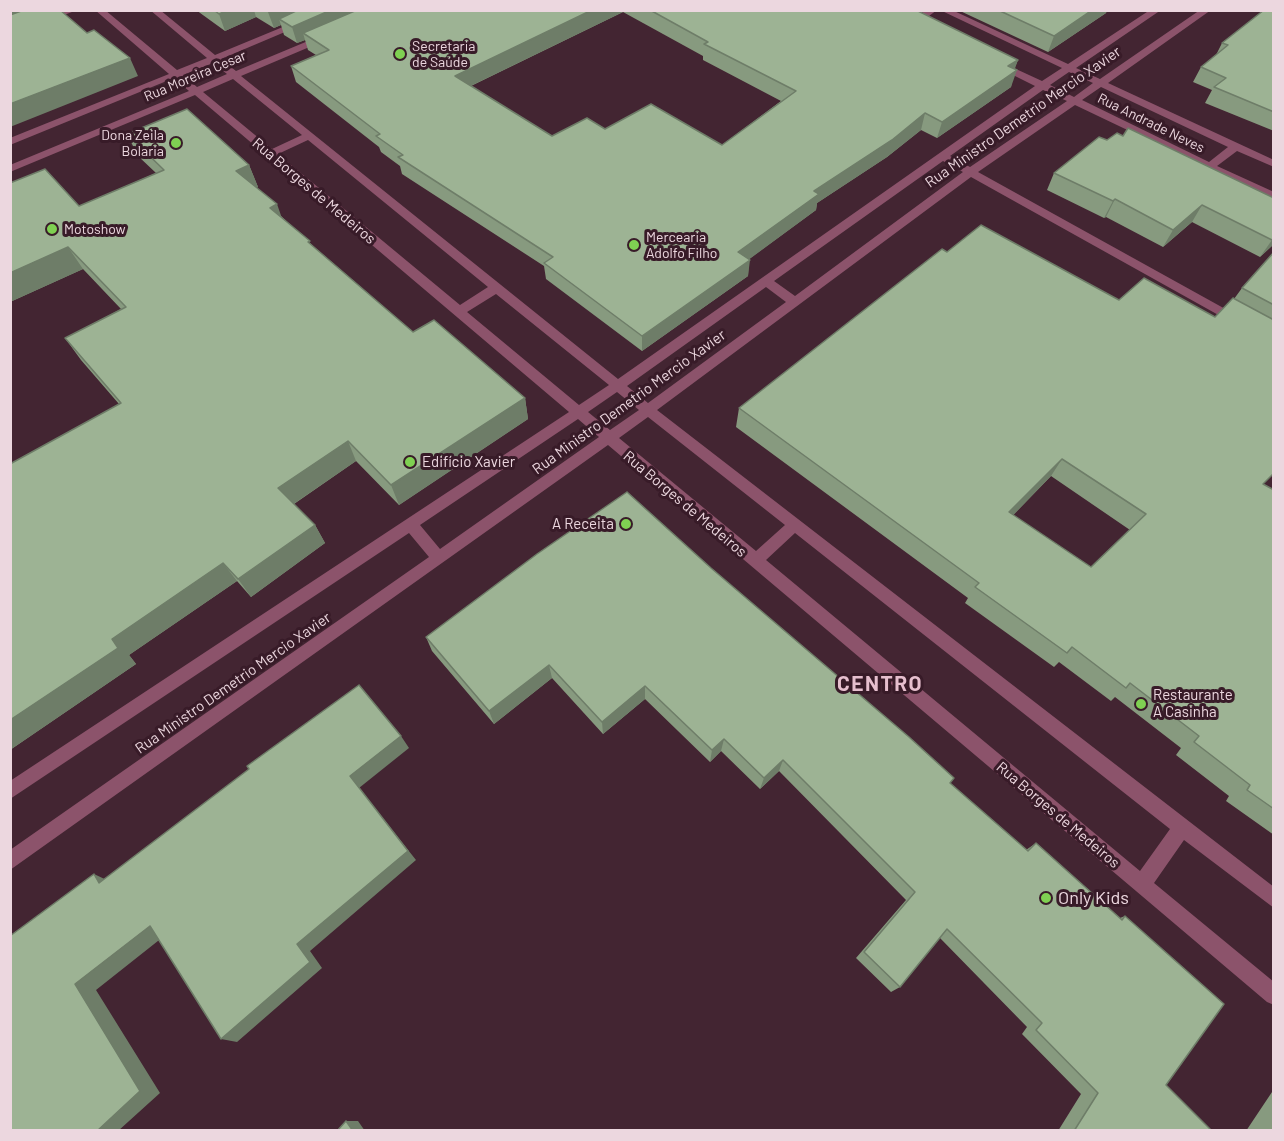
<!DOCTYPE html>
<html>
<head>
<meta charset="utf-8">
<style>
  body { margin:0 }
  #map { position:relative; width:1284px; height:1141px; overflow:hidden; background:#432532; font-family:Barlow,sans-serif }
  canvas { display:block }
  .frame { position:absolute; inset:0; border:12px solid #ecd7df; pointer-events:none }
</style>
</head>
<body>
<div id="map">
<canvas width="1284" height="1141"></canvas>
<div class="frame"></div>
</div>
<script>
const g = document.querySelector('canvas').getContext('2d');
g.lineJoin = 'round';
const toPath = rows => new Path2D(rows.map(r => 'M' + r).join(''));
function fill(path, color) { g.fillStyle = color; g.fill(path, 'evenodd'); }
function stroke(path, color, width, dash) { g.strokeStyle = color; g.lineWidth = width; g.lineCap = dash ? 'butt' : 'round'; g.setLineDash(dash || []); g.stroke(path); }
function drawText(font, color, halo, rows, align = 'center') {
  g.font = font + ' Barlow,sans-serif'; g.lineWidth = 6; g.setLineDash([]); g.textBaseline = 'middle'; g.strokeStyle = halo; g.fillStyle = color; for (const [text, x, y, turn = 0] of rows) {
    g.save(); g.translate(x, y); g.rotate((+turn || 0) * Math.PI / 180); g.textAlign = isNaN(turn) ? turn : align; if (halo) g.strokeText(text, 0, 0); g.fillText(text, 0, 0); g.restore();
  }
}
fill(toPath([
  [63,10,77,10,10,36,10,30,63,10],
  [95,10,105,10,177,70,207,58,150,10,160,10,215,55,324,10,337,10,221,59,236,71,320,36,326,36,326,40,241,76,618,379,1035,86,997,67,997,63,1003,63,1042,81,1062,68,940,10,952,10,1068,64,1150,10,1161,10,1076,68,1100,79,1200,10,1211,10,1108,83,1274,160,1274,167,1237,151,1217,166,1274,192,1274,200,1075,105,978,172,1274,336,1274,346,971,177,657,410,1274,887,1274,908,1184,840,1154,883,1274,982,1274,1005,1267,1002,1136,891,608,445,10,870,10,850,429,557,409,533,10,799,10,781,569,412,195,95,10,172,10,165,189,91,174,78,10,145,10,138,169,74,95,10],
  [213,63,227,74,197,87,183,75,213,63],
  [1069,72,1093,83,1074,97,1050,85,1069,72],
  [233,79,302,135,272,149,203,92,233,79],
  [1101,87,1228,147,1209,162,1082,100,1101,87],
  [1043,90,1067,101,970,167,950,156,1043,90],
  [308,140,488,287,460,305,278,154,308,140],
  [943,161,963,172,795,296,774,281,943,161],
  [766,287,786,302,648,403,627,386,766,287],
  [496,294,609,385,579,405,467,312,496,294],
  [617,392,639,410,610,430,588,412,617,392],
  [648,417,785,525,756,551,619,438,648,417],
  [578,419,599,437,440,549,420,525,578,419],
  [795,533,1170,829,1140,871,766,560,795,533],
  [926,10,937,10,917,25,911,25,911,21,926,10]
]), '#8c536b');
fill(toPath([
  [196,10,922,10,919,12,1018,60,1014,69,1011,87,937,138,921,130,887,157,817,203,816,210,749,259,748,276,642,351,546,279,544,266,402,174,400,166,381,152,379,147,296,82,291,66,316,55,308,50,305,40,297,43,284,35,281,25,274,28,256,17,225,31],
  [623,12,703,56,703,60,781,101,722,145,605,129,552,136,471,86],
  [958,10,1107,10,1106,13,1048,52],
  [1274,10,1274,131,1205,103,1212,90,1193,82,1201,67,1216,55,1222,43],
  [127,134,249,165,258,187,256,188,282,217,312,245,413,332,525,398,528,419,399,505,356,461,294,504,315,525,325,543,251,597,237,581,129,655,136,664,10,750,10,464,119,404,81,360,65,338,121,309,83,269,10,302,79,206,156,173,138,156],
  [1107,140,1274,198,1274,244,1260,257,1192,222,1163,247,1106,217,1104,218,1047,190,1054,173],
  [947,252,1119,300,1215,317,1234,299,1242,288,1274,252,1274,473,1263,484,1274,490,1274,835,1226,801,1229,796,1176,755,1181,748,1115,697,1111,701,1059,662,1054,667,965,603,968,598,736,427,739,408],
  [1051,476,1130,530,1091,567,1013,515],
  [711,568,950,783,1026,850,1036,843,1120,918,1125,916,1166,1085,1212,1131,1058,1131,1081,1094,1022,1034,1027,1027,940,938,900,987,891,992,856,958,906,900,779,771,760,789,721,751,710,762,645,699,603,734,552,678,494,724,432,651,426,637],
  [1274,1089,1274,1131,1246,1131]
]), '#879a7f');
fill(toPath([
  [10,10,49,10,10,27],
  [228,10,254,10,256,17,225,31,219,14],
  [272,10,317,10,279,19,281,25,274,28,268,12],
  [331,10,374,10,303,33,305,40,297,43,292,27],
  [592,10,623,10,623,12,458,92,455,76],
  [1092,10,1107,10,1106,13,1048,52,1054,36],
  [130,58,138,76,10,127,10,104],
  [1018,60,1013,74,1017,70,1011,87,937,138,942,122,1008,66],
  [925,113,921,130,887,157,817,203,816,210,736,269,738,252,814,191],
  [249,165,258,187,245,193,236,171],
  [1115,199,1106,217,1104,218,1113,201],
  [277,204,285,227,270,208],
  [1202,205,1192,222,1163,247,1173,230],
  [1274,238,1274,244,1260,257,1272,240],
  [68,247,83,269,10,302,10,273],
  [750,260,748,276,642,351,642,336],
  [525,398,528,419,399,505,391,485],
  [348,441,356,461,289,507,278,488],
  [1062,459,1051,476,999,530,1009,512],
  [315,525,325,543,251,597,238,579],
  [223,563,237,581,129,655,136,664,10,750,10,720,112,639],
  [549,665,552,678,494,724,489,711],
  [645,686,645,699,603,734,602,722],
  [401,736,409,748,359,788,416,860,310,951,322,968,237,1042,221,1039,297,944,350,776],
  [724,739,721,751,710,762,712,750],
  [783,760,779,771,760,789,764,778],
  [94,874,113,883,99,883],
  [150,926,168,933,96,990,160,1093,118,1131,97,1131,75,984],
  [346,1121,358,1121,365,1131,353,1131]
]), '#6e7d68');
const building = toPath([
  [24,10,60,10,87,33,94,30,130,58,10,104,10,15,24,10],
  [214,10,228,10,219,14,214,10],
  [298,10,331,10,292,27,279,19,298,10],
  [357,10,592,10,455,76,552,136,587,118,605,129,651,104,722,145,796,91,704,44,708,42,650,10,916,10,1018,60,1008,66,1017,70,942,122,925,113,892,140,814,191,819,194,738,252,750,260,642,336,544,263,553,257,398,157,403,155,376,136,380,134,291,66,329,50,303,33,357,10],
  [998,10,1092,10,1054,36,998,10],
  [1264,10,1274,10,1274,112,1214,87,1226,78,1201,67,1228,45,1222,43,1264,10],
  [187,109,249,165,236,171,277,204,270,208,310,241,308,242,413,332,434,320,525,398,391,485,348,441,278,488,315,525,238,579,223,563,112,639,118,648,10,720,10,464,121,403,65,338,126,307,68,247,10,273,10,183,45,169,79,206,164,170,127,134,187,109],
  [1128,128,1274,198,1274,238,1272,240,1202,205,1173,230,1115,199,1113,201,1054,173,1099,137,1107,140,1117,133,1123,136,1128,128],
  [981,225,1119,300,1144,278,1215,317,1233,298,1274,320,1274,473,1263,484,1274,490,1274,809,1247,790,1250,785,1194,742,1199,736,1130,683,1126,688,1072,647,1067,653,975,587,979,583,739,408,942,249,947,252,981,225],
  [1062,459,1146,514,1091,567,1009,512,1062,459],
  [1274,252,1274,305,1242,288,1274,252],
  [627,492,711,568,909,737,954,778,950,783,1028,851,1036,843,1122,920,1125,916,1224,1004,1166,1085,1212,1131,1074,1131,1098,1093,1036,1030,1042,1023,947,929,900,987,864,952,915,892,783,760,764,778,724,739,712,750,645,686,602,722,549,665,489,711,426,637,537,554,627,492],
  [359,685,401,736,350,776,408,851,297,944,310,962,221,1039,150,926,75,984,140,1091,97,1131,10,1131,10,936,94,874,99,883,249,769,247,766,359,685],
  [346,1121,353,1131,337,1131,346,1121]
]);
fill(building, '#9db394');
stroke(building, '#6e7d68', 1.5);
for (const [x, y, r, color] of [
  [400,54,6,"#7fd052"],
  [176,143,6,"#7fd052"],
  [52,229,6,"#7fd052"],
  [634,245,6,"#7fd052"],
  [410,462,6,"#7fd052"],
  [626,524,6,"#7fd052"],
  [1141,704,6,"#7fd052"],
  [1046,898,6,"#7fd052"]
]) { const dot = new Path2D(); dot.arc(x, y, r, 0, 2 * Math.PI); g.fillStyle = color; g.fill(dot); stroke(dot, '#381b28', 2); }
drawText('14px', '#ecd7df', '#381b28', [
  ["Secretaria",412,46],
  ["de Saúde",412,62],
  ["Dona Zeila",164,135,"right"],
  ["Bolaria",164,151,"right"],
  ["Motoshow",64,229],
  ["Mercearia",646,237],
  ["Adolfo Filho",646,253]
], 'left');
drawText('14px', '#ecd7df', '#381b28', [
  ["Rua Moreira Cesar",195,76,-23],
  ["Rua Andrade Neves",1151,123,26]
]);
drawText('15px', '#ecd7df', '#381b28', [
  ["Rua Ministro Demetrio Mercio Xavier",1023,117,-35],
  ["Rua Borges de Medeiros",314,191,40],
  ["Rua Ministro Demetrio Mercio Xavier",629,402,-36],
  ["Rua Borges de Medeiros",685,504,40],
  ["Rua Ministro Demetrio Mercio Xavier",233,683,-35],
  ["Rua Borges de Medeiros",1058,815,40]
]);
drawText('15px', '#ecd7df', '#381b28', [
  ["Edifício Xavier",422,462],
  ["A Receita",614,524,"right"],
  ["Restaurante",1153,695],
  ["A Casinha",1153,712]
], 'left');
drawText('18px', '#ecd7df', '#381b28', [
  ["Only Kids",1058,898]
], 'left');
g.letterSpacing = '1.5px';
drawText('bold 21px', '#e6bfce', '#381b28', [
  ["CENTRO",880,684]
]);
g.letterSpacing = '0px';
</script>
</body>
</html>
